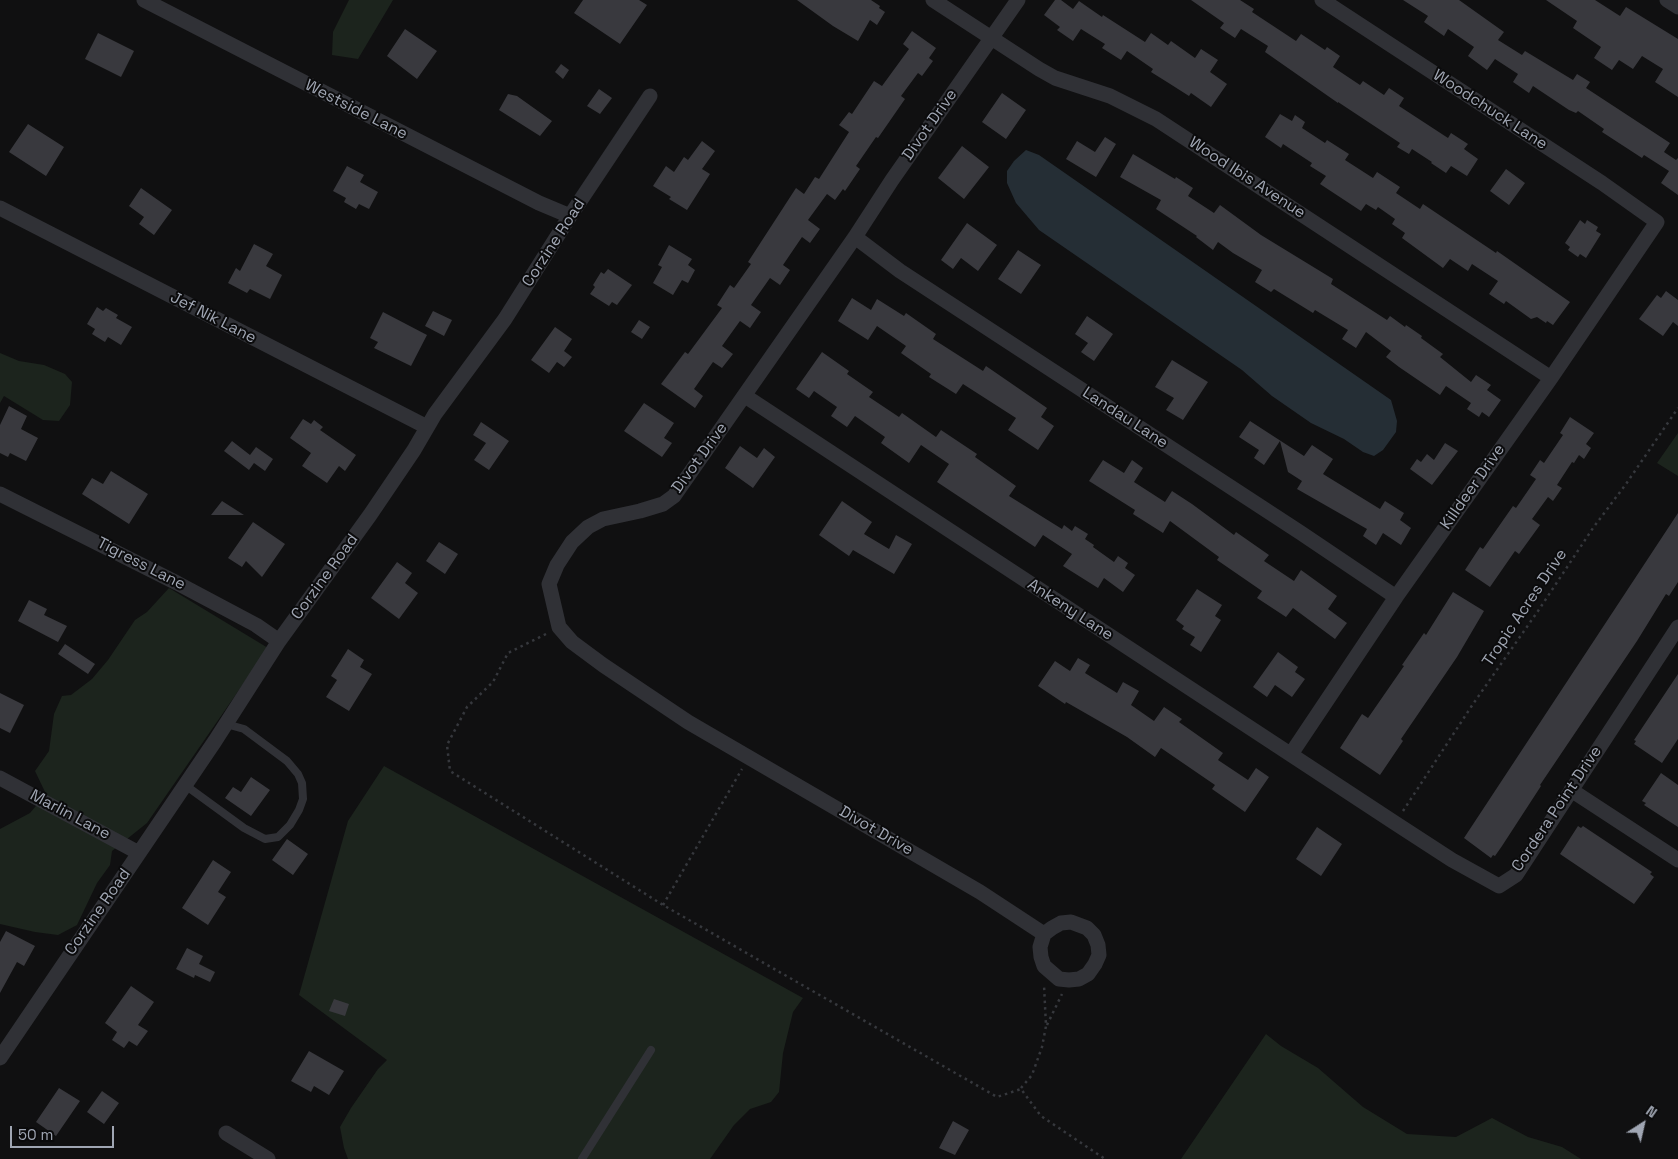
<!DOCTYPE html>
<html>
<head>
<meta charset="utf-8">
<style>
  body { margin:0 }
  #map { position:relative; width:1678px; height:1159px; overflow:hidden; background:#101011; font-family:"Space Grotesk",sans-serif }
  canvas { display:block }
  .north { position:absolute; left:1618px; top:1099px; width:50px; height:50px; -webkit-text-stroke:4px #0b0b0c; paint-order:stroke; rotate:35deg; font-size:14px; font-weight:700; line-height:20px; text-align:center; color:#a0a6b3 }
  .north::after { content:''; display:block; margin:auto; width:18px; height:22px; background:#a0a6b3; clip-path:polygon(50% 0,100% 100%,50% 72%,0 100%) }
  .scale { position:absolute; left:10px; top:1126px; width:104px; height:22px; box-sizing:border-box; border:2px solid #a0a6b3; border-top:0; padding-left:6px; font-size:15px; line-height:18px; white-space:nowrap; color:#a0a6b3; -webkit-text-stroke:4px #0b0b0c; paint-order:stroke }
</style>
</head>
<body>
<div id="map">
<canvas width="1678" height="1159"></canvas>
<div class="north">N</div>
<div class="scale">50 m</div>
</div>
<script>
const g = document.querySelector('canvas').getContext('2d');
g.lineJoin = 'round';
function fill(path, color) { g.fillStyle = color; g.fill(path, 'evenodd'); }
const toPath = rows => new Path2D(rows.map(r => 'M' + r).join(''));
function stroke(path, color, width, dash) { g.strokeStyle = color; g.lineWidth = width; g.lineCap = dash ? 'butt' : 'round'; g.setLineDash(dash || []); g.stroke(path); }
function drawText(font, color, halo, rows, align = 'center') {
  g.font = font + ' "Space Grotesk",sans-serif'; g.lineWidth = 4; g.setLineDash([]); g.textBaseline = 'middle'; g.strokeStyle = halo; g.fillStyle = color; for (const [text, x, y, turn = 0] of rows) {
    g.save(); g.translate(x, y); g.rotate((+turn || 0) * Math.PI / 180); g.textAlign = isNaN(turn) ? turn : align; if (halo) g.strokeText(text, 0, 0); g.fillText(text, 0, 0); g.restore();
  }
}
fill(toPath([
  [349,0,393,0,358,59,332,55,333,32],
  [0,353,19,361,44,365,65,374,72,382,70,405,59,421,43,420,4,396,0,403],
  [1678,433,1678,476,1657,463],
  [169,588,268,648,147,823,112,851,110,865,97,883,77,925,58,935,35,932,0,924,0,829,30,813,46,794,35,771,49,751,54,714,62,696,71,695,92,679,108,660,135,620,147,612],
  [384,766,803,998,793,1012,783,1053,779,1092,771,1102,750,1109,734,1125,710,1159,348,1159,344,1148,340,1127,351,1108,378,1069,387,1060,299,995,348,821],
  [1266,1034,1281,1046,1318,1068,1363,1107,1407,1134,1456,1137,1492,1118,1528,1137,1562,1147,1581,1159,1181,1159]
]), '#1c241d');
fill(toPath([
  [1026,150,1039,155,1391,400,1397,421,1396,432,1383,450,1374,456,1363,452,1344,439,1311,423,1272,396,1242,370,1039,230,1016,203,1007,183,1007,171,1014,161]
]), '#252e35');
fill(toPath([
  [583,0,639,0,647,5,620,44,574,13],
  [797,0,871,0,880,6,879,8,885,12,877,25,870,20,858,41,833,26],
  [1055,0,1061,0,1073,9,1079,1,1102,17,1103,15,1145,42,1151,33,1168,45,1171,41,1195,58,1201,49,1218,60,1210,72,1227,84,1211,107,1191,93,1189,96,1167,82,1151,72,1153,69,1127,51,1121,60,1102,48,1105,44,1081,29,1073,41,1057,30,1060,27,1044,15],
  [1191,0,1240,0,1254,9,1252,12,1296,41,1301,34,1325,50,1327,47,1340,56,1333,67,1360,85,1363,81,1384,95,1389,88,1404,98,1399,106,1448,138,1451,133,1468,144,1464,149,1478,159,1467,176,1451,166,1446,173,1431,163,1432,162,1412,149,1409,154,1397,147,1400,143,1338,102,1338,103,1265,52,1268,46,1241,29,1235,38,1220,28,1224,23],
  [1403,0,1459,0,1504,32,1498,40,1522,55,1525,51,1573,80,1577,74,1590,82,1586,88,1670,143,1664,152,1676,160,1678,158,1678,195,1661,183,1669,171,1644,155,1642,158,1602,132,1604,129,1578,111,1576,113,1569,110,1533,86,1529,93,1513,82,1518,74,1495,59,1487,70,1468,56,1474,47,1448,29,1444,36,1424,22,1428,16],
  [1546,0,1595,0,1620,16,1626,7,1678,39,1678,97,1655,82,1663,69,1642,56,1633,69,1619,60,1612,70,1594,58,1601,47,1573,28,1577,21],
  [405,29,437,51,417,79,387,56],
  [912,31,936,48,929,58,933,61,922,76,918,73,901,96,905,99,878,138,876,137,856,166,860,169,845,191,843,189,835,200,827,194,808,220,820,229,810,243,802,237,783,265,790,270,780,285,770,278,751,305,761,312,750,328,740,321,722,346,733,354,722,368,713,362,694,389,703,396,695,408,661,384,685,352,688,354,722,308,717,305,730,285,734,288,751,264,748,262,796,188,804,194,815,177,819,179,849,132,839,125,849,112,852,114,874,81,882,86,909,49,903,44],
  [98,33,134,51,121,77,85,59],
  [561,64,569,70,563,79,555,72],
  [599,89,612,98,600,114,587,106],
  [1002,93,1026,110,1006,139,982,122],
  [508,94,517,96,552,121,540,136,499,110],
  [1280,114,1292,121,1295,115,1305,122,1302,128,1325,143,1327,140,1349,154,1345,160,1373,178,1377,172,1400,187,1396,193,1420,209,1423,204,1496,253,1497,251,1570,302,1553,325,1547,321,1546,323,1537,317,1531,319,1506,301,1504,304,1489,294,1498,281,1472,264,1468,271,1450,259,1443,268,1402,238,1405,233,1392,224,1395,219,1378,207,1376,210,1366,204,1361,211,1320,184,1326,176,1310,166,1312,163,1283,144,1281,148,1265,137],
  [28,124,64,147,46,176,9,152],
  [1105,137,1116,144,1096,177,1066,159,1077,141,1095,152],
  [702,141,715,151,702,169,710,174,687,210,669,199,671,197,653,186,666,166,674,172,684,157,688,160],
  [962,146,989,167,964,199,938,178],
  [1133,154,1175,179,1176,177,1193,188,1188,196,1214,213,1220,205,1261,235,1333,279,1331,284,1387,320,1390,316,1405,327,1406,325,1422,336,1421,338,1443,354,1440,357,1471,382,1476,375,1491,385,1487,390,1501,400,1489,417,1482,412,1479,417,1467,409,1471,403,1446,386,1440,395,1399,367,1386,357,1391,351,1366,332,1356,348,1342,339,1348,330,1315,310,1313,313,1274,289,1271,292,1255,282,1262,270,1233,253,1218,242,1213,250,1196,237,1197,236,1156,209,1161,200,1120,177],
  [347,166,364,175,360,182,378,192,369,209,359,204,356,209,344,202,346,198,333,191],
  [1506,169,1525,183,1509,205,1490,191],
  [141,188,172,210,154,235,139,224,144,217,129,206],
  [1580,220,1585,224,1587,220,1598,227,1596,231,1601,234,1586,258,1580,254,1578,257,1568,250,1570,247,1565,243],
  [967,223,997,245,978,271,961,258,953,269,941,260],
  [254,244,273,254,266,266,282,275,270,299,250,289,247,293,228,283,236,268,240,271],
  [669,245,692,259,688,265,695,270,688,283,682,280,673,295,653,283,662,267,658,265],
  [1018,250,1041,265,1021,294,998,279],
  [608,269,632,285,617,305,612,302,609,306,590,294,595,287,593,285,601,272,604,274],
  [1666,291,1678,300,1678,326,1673,322,1663,336,1639,319,1657,295,1661,298],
  [852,298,871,310,877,299,904,316,906,313,936,334,933,339,983,371,986,366,1047,408,1041,417,1054,426,1038,450,1008,430,1016,418,963,384,956,394,929,377,931,374,901,353,906,346,877,326,868,340,838,321],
  [97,307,103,311,106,308,118,315,116,318,132,327,121,345,108,337,105,342,92,334,95,329,87,324],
  [433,311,452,320,444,336,425,326],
  [383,312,427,335,411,366,374,348,378,342,370,338],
  [1087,316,1113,334,1094,361,1081,352,1088,343,1075,334],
  [639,320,650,327,642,339,631,332],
  [555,327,572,339,564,351,572,357,564,367,557,362,549,373,531,360],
  [822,352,849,371,847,374,873,392,869,397,899,417,902,413,936,437,941,430,977,454,975,457,1016,486,1009,496,1062,529,1064,525,1072,531,1075,526,1088,534,1085,539,1094,545,1093,547,1114,562,1118,556,1128,563,1125,568,1135,575,1123,592,1104,578,1098,588,1063,566,1072,554,1043,535,1035,547,937,482,949,464,921,445,909,463,881,443,885,437,855,416,847,427,831,416,837,407,814,391,809,398,796,389],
  [1172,360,1208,382,1183,420,1166,410,1174,398,1155,387],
  [644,403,674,423,664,438,672,443,662,457,624,431],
  [9,406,27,416,21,429,38,438,26,461,10,453,8,457,0,453,0,425],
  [1570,417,1594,433,1586,444,1591,448,1584,459,1579,455,1574,463,1572,462,1557,485,1562,488,1553,501,1548,497,1532,519,1540,525,1519,554,1515,551,1490,587,1465,570,1480,547,1483,549,1513,506,1516,508,1536,479,1530,475,1540,460,1544,463,1563,435,1560,433],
  [303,419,311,424,314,420,323,427,320,430,356,455,345,471,339,466,327,483,302,466,311,453,290,438],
  [1250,421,1304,456,1312,445,1333,459,1323,474,1380,509,1385,501,1404,513,1400,520,1411,528,1401,545,1383,533,1376,545,1363,536,1367,529,1297,489,1302,481,1288,472,1280,441,1264,465,1254,458,1259,450,1239,437],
  [481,422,509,441,489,470,474,460,486,443,473,435],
  [232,441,250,455,256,447,273,459,265,471,254,463,249,470,224,451],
  [1445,443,1458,451,1432,485,1410,469,1417,459,1421,462,1427,454,1434,460],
  [740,446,757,458,764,448,775,457,753,488,725,468],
  [1103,460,1124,473,1132,460,1143,468,1134,482,1165,502,1172,491,1192,504,1234,535,1236,532,1269,555,1264,561,1294,581,1301,570,1337,596,1328,609,1347,623,1335,639,1293,608,1286,617,1257,598,1262,591,1217,560,1219,557,1170,521,1163,533,1133,514,1135,510,1089,481],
  [111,471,148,494,129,524,82,494,92,478,103,484],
  [222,501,244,515,211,515],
  [842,501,872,522,864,534,889,549,896,535,912,544,894,574,853,550,849,556,819,535],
  [1678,513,1678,582,1669,596,1666,594,1637,641,1540,785,1541,786,1502,846,1495,856,1493,855,1491,858,1464,838],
  [253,522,285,544,262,577,246,561,242,567,228,558],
  [439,542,458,554,445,574,426,561],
  [397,562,412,573,405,583,418,593,399,619,371,598],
  [1197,589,1222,605,1215,616,1221,620,1201,652,1190,645,1195,637,1182,629,1184,626,1176,620],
  [1453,592,1484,611,1457,657,1401,739,1403,741,1380,775,1340,748,1362,714,1368,718,1404,666,1402,665,1424,633,1426,635],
  [29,600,47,609,44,615,67,626,58,642,18,621],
  [65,644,95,664,88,674,58,654],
  [348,649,364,660,360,667,372,674,349,711,326,697,337,680,331,676],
  [1278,652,1298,667,1295,672,1305,679,1292,697,1275,685,1267,697,1253,687],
  [1078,658,1090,665,1085,673,1117,693,1123,682,1139,691,1131,705,1154,721,1164,707,1182,719,1179,722,1223,753,1218,760,1248,780,1256,768,1269,777,1245,812,1212,789,1215,785,1161,748,1155,757,1127,737,1066,702,1065,704,1038,686,1055,661,1070,671],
  [1678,674,1678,739,1662,763,1634,744,1636,741,1634,740],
  [0,693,24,705,10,733,0,728],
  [1661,773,1678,785,1678,827,1644,805,1646,803,1642,801],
  [251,777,270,790,251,816,225,798,233,787,241,792],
  [1578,826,1581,828,1583,826,1652,872,1650,874,1654,877,1634,904,1560,854],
  [1317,827,1342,844,1321,876,1296,859],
  [287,839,308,854,293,875,272,860],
  [213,860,231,872,218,892,226,897,208,925,182,908],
  [6,931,35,946,24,966,17,962,0,993,0,942],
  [187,948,203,956,199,964,215,972,210,982,195,975,194,978,176,969],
  [131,986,154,1002,138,1025,148,1031,137,1046,129,1041,124,1048,112,1040,117,1032,105,1023],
  [334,999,349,1004,345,1016,329,1011],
  [309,1051,344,1071,329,1095,314,1086,311,1092,291,1081],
  [59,1088,80,1101,56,1136,36,1122],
  [102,1091,119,1103,104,1124,87,1112],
  [953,1121,969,1130,955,1155,939,1148]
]), '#39393e');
stroke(toPath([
  [546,634,508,653,493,682,467,707,447,745,450,771,663,905,997,1097,1021,1089,1041,1116,1105,1159],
  [1403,811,1473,704,1538,611,1593,528,1626,484,1678,408],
  [663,905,742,769],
  [1047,1025,1062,994],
  [1021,1088,1032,1075,1042,1047,1046,1026,1044,985]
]), '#36383d', 2.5, [2.5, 4]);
stroke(toPath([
  [185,785,244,828,265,839,278,837,290,825,299,810,303,799,302,783,298,774,287,761,244,729,226,724],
  [582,1159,651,1050]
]), '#303136', 8);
stroke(toPath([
  [144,0,539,203,570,216],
  [933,0,1039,69,1055,78,1110,96,1156,119,1551,378],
  [1018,0,892,180,855,237,674,496,663,504,640,511,603,519,588,527,572,542,557,565,549,584,559,627,572,642,603,665,688,722,980,892,1044,934],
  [1667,0,1678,7],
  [0,208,427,427],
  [855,237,900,271,1301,533,1396,597],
  [745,396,1395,823,1452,860,1499,886,1516,875,1678,627],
  [0,494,177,583,256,625,279,641],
  [1291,754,1396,597,1551,378,1657,222,1602,183,1322,0],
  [0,778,139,853],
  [1571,790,1678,860],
  [1071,922,1087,928,1094,935,1098,945,1099,955,1095,964,1088,974,1079,979,1069,980,1059,979,1044,966,1041,957,1040,947,1044,934,1052,928,1061,923,1071,922],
  [0,1058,215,741,279,641,370,515,414,450,435,414,505,319,570,216,650,96],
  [226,1133,268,1159]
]), '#303136', 15);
drawText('16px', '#a0a6b3', '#0b0b0c', [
  ["Westside Lane",356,110,27],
  ["Woodchuck Lane",1490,110,33],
  ["Divot Drive",930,125,-55],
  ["Wood Ibis Avenue",1247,178,33],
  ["Corzine Road",554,243,-57],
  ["Jef Nik Lane",213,318,27],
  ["Landau Lane",1125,418,33],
  ["Divot Drive",700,458,-54],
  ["Killdeer Drive",1473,487,-55],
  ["Tigress Lane",141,564,27],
  ["Corzine Road",325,577,-54],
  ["Tropic Acres Drive",1525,608,-56],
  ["Ankeny Lane",1070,610,33],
  ["Cordera Point Drive",1557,809,-56],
  ["Marlin Lane",70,815,28],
  ["Divot Drive",876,831,30],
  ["Corzine Road",98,912,-55]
]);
</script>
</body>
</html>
